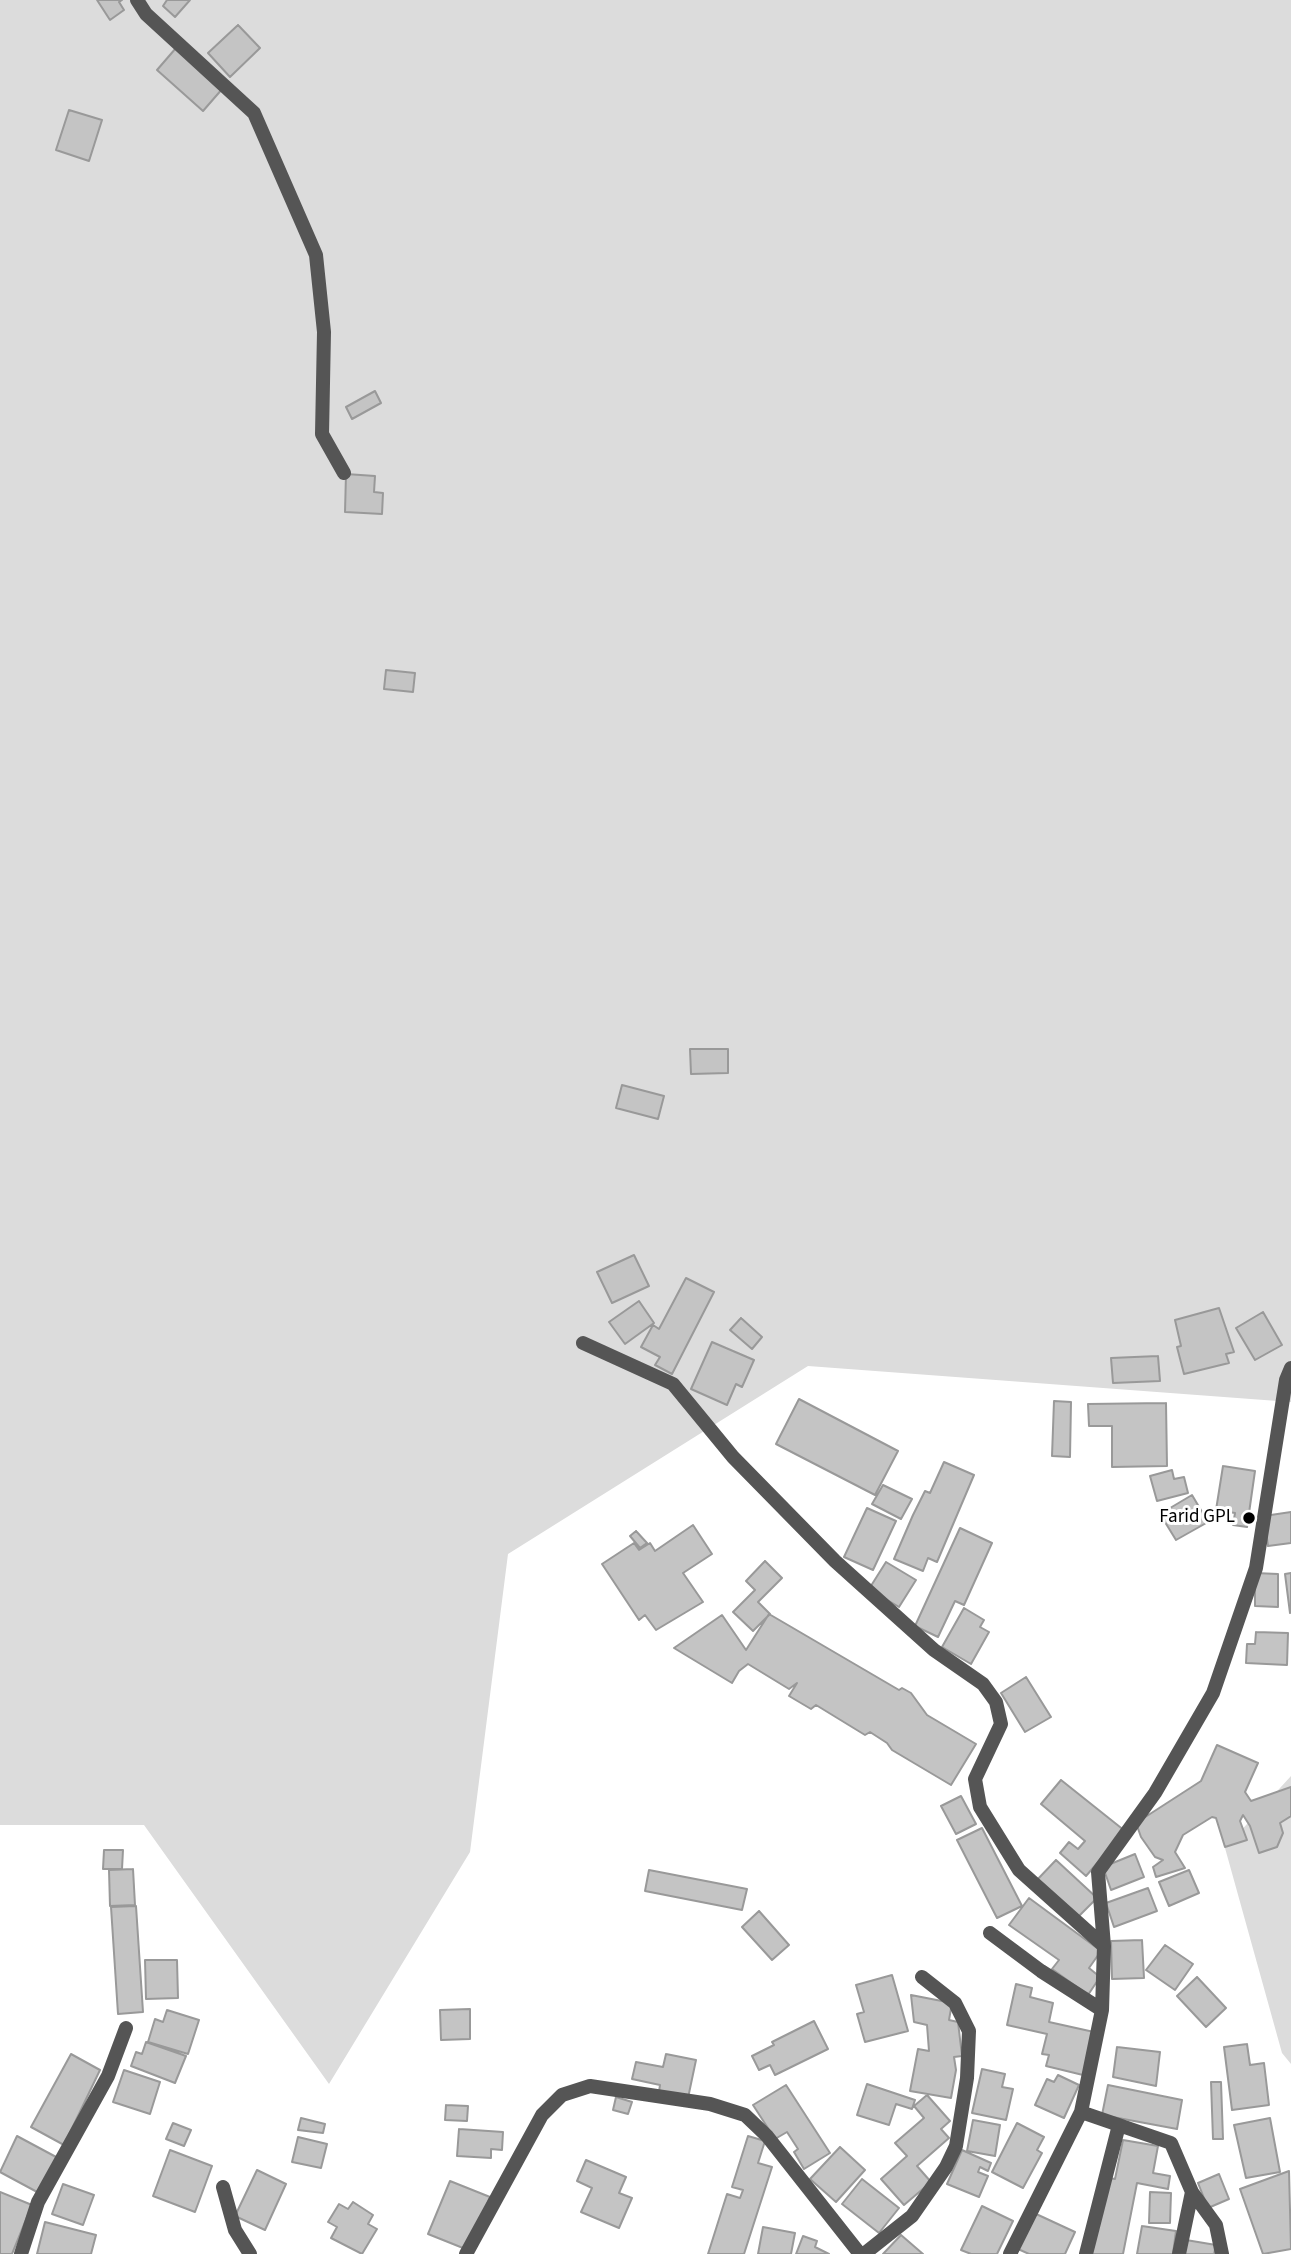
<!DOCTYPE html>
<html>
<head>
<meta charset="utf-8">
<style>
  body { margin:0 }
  canvas { display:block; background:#fff }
</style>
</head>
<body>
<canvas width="1291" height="2254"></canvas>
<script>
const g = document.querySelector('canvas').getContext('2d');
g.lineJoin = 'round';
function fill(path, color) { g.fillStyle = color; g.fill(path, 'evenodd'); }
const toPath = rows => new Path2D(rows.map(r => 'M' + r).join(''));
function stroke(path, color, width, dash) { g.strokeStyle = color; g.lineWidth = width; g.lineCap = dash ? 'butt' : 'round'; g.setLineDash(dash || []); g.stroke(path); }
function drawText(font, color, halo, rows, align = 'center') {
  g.font = font + ' "Source Sans 3",sans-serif'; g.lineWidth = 6; g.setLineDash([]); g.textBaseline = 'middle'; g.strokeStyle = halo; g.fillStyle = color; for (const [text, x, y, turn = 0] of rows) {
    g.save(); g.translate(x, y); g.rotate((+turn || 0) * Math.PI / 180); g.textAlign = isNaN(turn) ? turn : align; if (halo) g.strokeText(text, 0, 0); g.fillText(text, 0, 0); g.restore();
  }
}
fill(toPath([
  [0,0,1291,0,1291,1402,808,1366,508,1554,470,1852,329,2084,144,1825,0,1825],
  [1291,1776,1291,2064,1282,2053,1225,1848]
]), '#dcdcdc');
const building = toPath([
  [97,0,122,0,119,2,124,10,110,20,97,0],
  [167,0,190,0,175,17,163,6,167,0],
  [238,25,260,48,230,77,208,53,238,25],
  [176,48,223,88,203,111,157,70,176,48],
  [69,110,102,120,89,161,56,150,69,110],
  [375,391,381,403,352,419,346,407,375,391],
  [346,474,375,476,374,492,383,493,382,514,345,512,346,474],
  [386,670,415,673,413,692,384,689,386,670],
  [690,1049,728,1049,728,1073,691,1074,690,1049],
  [622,1085,664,1096,658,1119,616,1108,622,1085],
  [634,1255,649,1286,612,1303,597,1272,634,1255],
  [686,1278,714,1292,672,1374,655,1365,660,1357,641,1347,653,1325,659,1329,686,1278],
  [639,1301,654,1323,625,1344,609,1322,639,1301],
  [1219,1308,1234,1352,1226,1354,1229,1363,1184,1374,1177,1347,1181,1346,1175,1320,1219,1308],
  [1263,1312,1282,1345,1255,1360,1236,1328,1263,1312],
  [741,1318,762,1337,752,1349,730,1330,741,1318],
  [712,1342,754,1360,742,1387,736,1384,727,1405,691,1389,712,1342],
  [1158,1356,1160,1381,1113,1383,1111,1358,1158,1356],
  [799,1399,898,1451,875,1495,776,1444,799,1399],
  [1054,1401,1071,1402,1070,1457,1052,1456,1054,1401],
  [1166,1403,1167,1466,1112,1467,1112,1426,1089,1426,1088,1404,1166,1403],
  [944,1462,974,1475,937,1562,928,1558,923,1571,894,1559,913,1515,925,1491,930,1493,944,1462],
  [1223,1466,1255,1471,1247,1527,1233,1525,1235,1513,1216,1510,1223,1466],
  [1172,1470,1174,1479,1184,1477,1188,1493,1157,1501,1150,1476,1172,1470],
  [883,1485,912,1499,901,1519,872,1504,883,1485],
  [1192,1495,1208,1522,1176,1540,1160,1514,1192,1495],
  [867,1508,896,1521,873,1570,844,1557,867,1508],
  [1291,1512,1291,1543,1268,1546,1264,1516,1291,1512],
  [693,1525,712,1554,683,1573,703,1602,656,1630,645,1615,639,1620,602,1564,634,1543,639,1550,650,1543,655,1551,693,1525],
  [960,1528,992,1543,964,1605,955,1601,938,1637,915,1626,960,1528],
  [636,1531,647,1543,640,1548,630,1536,636,1531],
  [765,1561,782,1578,758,1602,770,1614,753,1631,733,1612,755,1590,746,1581,765,1561],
  [886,1562,916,1580,899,1607,869,1589,886,1562],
  [1255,1573,1278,1574,1278,1607,1255,1606,1255,1573],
  [1291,1573,1291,1612,1290,1613,1285,1574,1291,1573],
  [964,1608,984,1620,980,1627,989,1632,971,1664,942,1647,964,1608],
  [769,1614,899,1690,902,1688,911,1693,927,1715,976,1744,951,1785,892,1750,887,1743,870,1732,865,1735,816,1705,811,1709,789,1696,797,1683,789,1689,748,1664,739,1671,732,1683,674,1648,722,1615,746,1650,769,1614],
  [1256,1632,1288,1633,1287,1665,1246,1663,1247,1644,1255,1644,1256,1632],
  [1026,1677,1051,1717,1025,1732,1001,1693,1026,1677],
  [1217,1745,1258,1763,1245,1792,1251,1801,1291,1787,1291,1816,1280,1823,1283,1833,1277,1847,1259,1853,1250,1826,1243,1815,1240,1821,1247,1840,1225,1847,1216,1818,1212,1817,1183,1835,1175,1852,1185,1868,1156,1877,1153,1867,1163,1860,1155,1857,1141,1837,1136,1823,1201,1781,1217,1745],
  [1061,1780,1125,1831,1086,1876,1060,1853,1069,1842,1078,1849,1085,1841,1041,1804,1061,1780],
  [961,1796,976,1824,956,1834,941,1806,961,1796],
  [982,1828,1022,1906,997,1918,957,1840,982,1828],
  [104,1850,123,1850,122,1869,103,1869,104,1850],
  [1135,1854,1144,1877,1111,1890,1103,1867,1135,1854],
  [1056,1860,1097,1898,1078,1917,1036,1881,1056,1860],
  [133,1869,135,1905,110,1906,109,1870,133,1869],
  [649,1870,747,1889,742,1910,645,1891,649,1870],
  [1189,1870,1199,1893,1169,1906,1159,1882,1189,1870],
  [1148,1888,1157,1911,1114,1927,1106,1903,1148,1888],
  [1029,1898,1101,1951,1089,1968,1100,1977,1088,1995,1052,1969,1059,1960,1009,1925,1029,1898],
  [136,1906,143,2012,118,2014,111,1907,136,1906],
  [759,1911,789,1945,772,1960,742,1927,759,1911],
  [1142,1940,1144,1978,1112,1979,1111,1941,1142,1940],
  [1165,1945,1193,1964,1175,1990,1146,1970,1165,1945],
  [145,1960,177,1960,178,1998,146,1999,145,1960],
  [892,1975,908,2031,865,2042,857,2014,864,2012,856,1985,892,1975],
  [1197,1977,1226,2008,1206,2027,1177,1996,1197,1977],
  [1016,1984,1032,1988,1030,1997,1053,2003,1049,2022,1094,2032,1083,2075,1046,2066,1049,2055,1042,2054,1047,2034,1007,2025,1016,1984],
  [911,1995,952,2003,949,2020,958,2022,962,2056,954,2057,956,2070,951,2098,910,2091,918,2049,929,2051,927,2025,914,2022,911,1995],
  [470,2009,470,2039,441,2040,440,2010,470,2009],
  [167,2010,199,2020,188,2054,148,2042,155,2019,163,2022,167,2010],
  [814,2021,828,2049,775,2075,770,2065,759,2070,752,2056,774,2045,772,2042,814,2021],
  [146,2042,186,2056,175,2083,131,2066,136,2052,142,2054,146,2042],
  [1247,2044,1250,2065,1264,2063,1269,2105,1232,2110,1224,2047,1247,2044],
  [1117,2047,1160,2052,1156,2086,1113,2077,1117,2047],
  [71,2054,100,2070,64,2145,31,2127,71,2054],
  [666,2054,696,2060,688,2098,659,2092,660,2085,632,2079,636,2062,663,2067,666,2054],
  [982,2069,1005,2074,1002,2087,1013,2089,1006,2120,972,2113,982,2069],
  [124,2070,160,2082,150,2114,113,2102,124,2070],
  [1058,2075,1079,2085,1064,2118,1035,2105,1047,2079,1054,2082,1058,2075],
  [1211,2082,1221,2082,1223,2139,1213,2139,1211,2082],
  [867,2084,915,2100,912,2109,896,2104,889,2125,857,2115,867,2084],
  [786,2085,830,2153,804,2169,794,2152,798,2149,787,2132,775,2139,753,2105,786,2085],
  [1108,2085,1182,2100,1177,2129,1102,2115,1108,2085],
  [927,2095,950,2121,941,2129,949,2138,917,2166,931,2182,904,2205,881,2179,907,2156,895,2143,924,2118,914,2106,927,2095],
  [616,2097,632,2102,628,2114,613,2110,616,2097],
  [446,2105,468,2106,467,2121,445,2120,446,2105],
  [301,2118,325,2124,323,2133,298,2130,301,2118],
  [1270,2118,1280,2172,1246,2178,1234,2125,1270,2118],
  [973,2120,1000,2125,995,2156,967,2151,973,2120],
  [173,2123,191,2130,184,2146,166,2139,173,2123],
  [1017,2123,1044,2137,1037,2150,1042,2153,1023,2188,992,2172,1017,2123],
  [459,2129,503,2132,502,2150,491,2149,491,2158,457,2156,459,2129],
  [17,2136,58,2158,39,2193,0,2172,17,2136],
  [748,2136,765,2141,758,2163,772,2167,744,2254,708,2254,727,2194,740,2198,743,2190,732,2187,748,2136],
  [298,2137,327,2144,321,2168,292,2162,298,2137],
  [1123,2140,1158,2146,1153,2173,1170,2176,1168,2189,1137,2183,1123,2254,1089,2254,1109,2178,1115,2179,1123,2140],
  [840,2147,865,2170,836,2202,810,2179,840,2147],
  [170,2150,212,2166,195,2212,153,2196,170,2150],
  [962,2150,991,2163,988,2171,980,2167,978,2172,988,2176,979,2197,947,2184,962,2150],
  [586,2160,626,2177,619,2193,632,2198,619,2228,581,2212,592,2188,577,2181,586,2160],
  [257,2170,286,2184,265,2230,235,2216,257,2170],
  [1289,2171,1291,2249,1263,2254,1240,2189,1289,2171],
  [1219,2174,1229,2199,1208,2208,1198,2183,1219,2174],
  [862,2179,899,2208,879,2233,842,2204,862,2179],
  [450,2181,490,2197,468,2250,428,2234,450,2181],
  [63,2184,94,2195,83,2225,52,2214,63,2184],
  [0,2192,32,2205,12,2254,0,2254,0,2192],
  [1150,2192,1171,2193,1170,2223,1149,2223,1150,2192],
  [353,2202,373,2215,368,2224,377,2229,362,2254,331,2238,337,2227,328,2222,339,2204,348,2209,353,2202],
  [982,2206,1013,2221,997,2254,971,2254,961,2250,982,2206],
  [1034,2213,1075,2232,1065,2254,1029,2254,1018,2249,1034,2213],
  [45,2222,96,2235,91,2254,37,2254,45,2222],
  [1142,2226,1176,2231,1173,2254,1137,2254,1142,2226],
  [763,2227,795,2233,791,2254,758,2254,763,2227],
  [901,2235,923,2254,883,2254,901,2235],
  [803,2236,817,2241,815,2247,829,2254,796,2254,803,2236],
  [1186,2240,1216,2245,1214,2254,1184,2254,1186,2240]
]);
fill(building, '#c4c4c4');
stroke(building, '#999', 2);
stroke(toPath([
  [137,0,146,14,254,113,316,255,324,332,322,434,344,473],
  [583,1343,673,1384,733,1457,835,1561,934,1650,983,1684,996,1702,1001,1724,975,1779,980,1807,1019,1870,1104,1946],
  [990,1933,1041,1971,1102,2010],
  [1081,2112,1102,2010,1104,1946,1098,1872,1155,1793,1213,1693,1256,1568,1286,1380,1291,1368],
  [223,2187,235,2230,250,2254],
  [21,2254,38,2202,108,2076,126,2028],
  [466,2254,542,2115,562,2095,590,2086,710,2104,745,2115,767,2136,860,2254],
  [864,2254,912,2216,946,2167,956,2146,967,2078,969,2031,955,2003,922,1977],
  [1010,2254,1081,2112,1171,2143,1192,2192,1216,2225,1222,2254],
  [1086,2254,1119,2125],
  [1179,2254,1192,2192]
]), '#555', 14);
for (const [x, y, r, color] of [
  [1249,1518,7,"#000"]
]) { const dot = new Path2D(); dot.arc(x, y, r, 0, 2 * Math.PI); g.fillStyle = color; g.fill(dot); stroke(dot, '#fff', 2.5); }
drawText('19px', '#000', '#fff', [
  ["Farid GPL",1235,1518]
], 'right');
</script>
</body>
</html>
